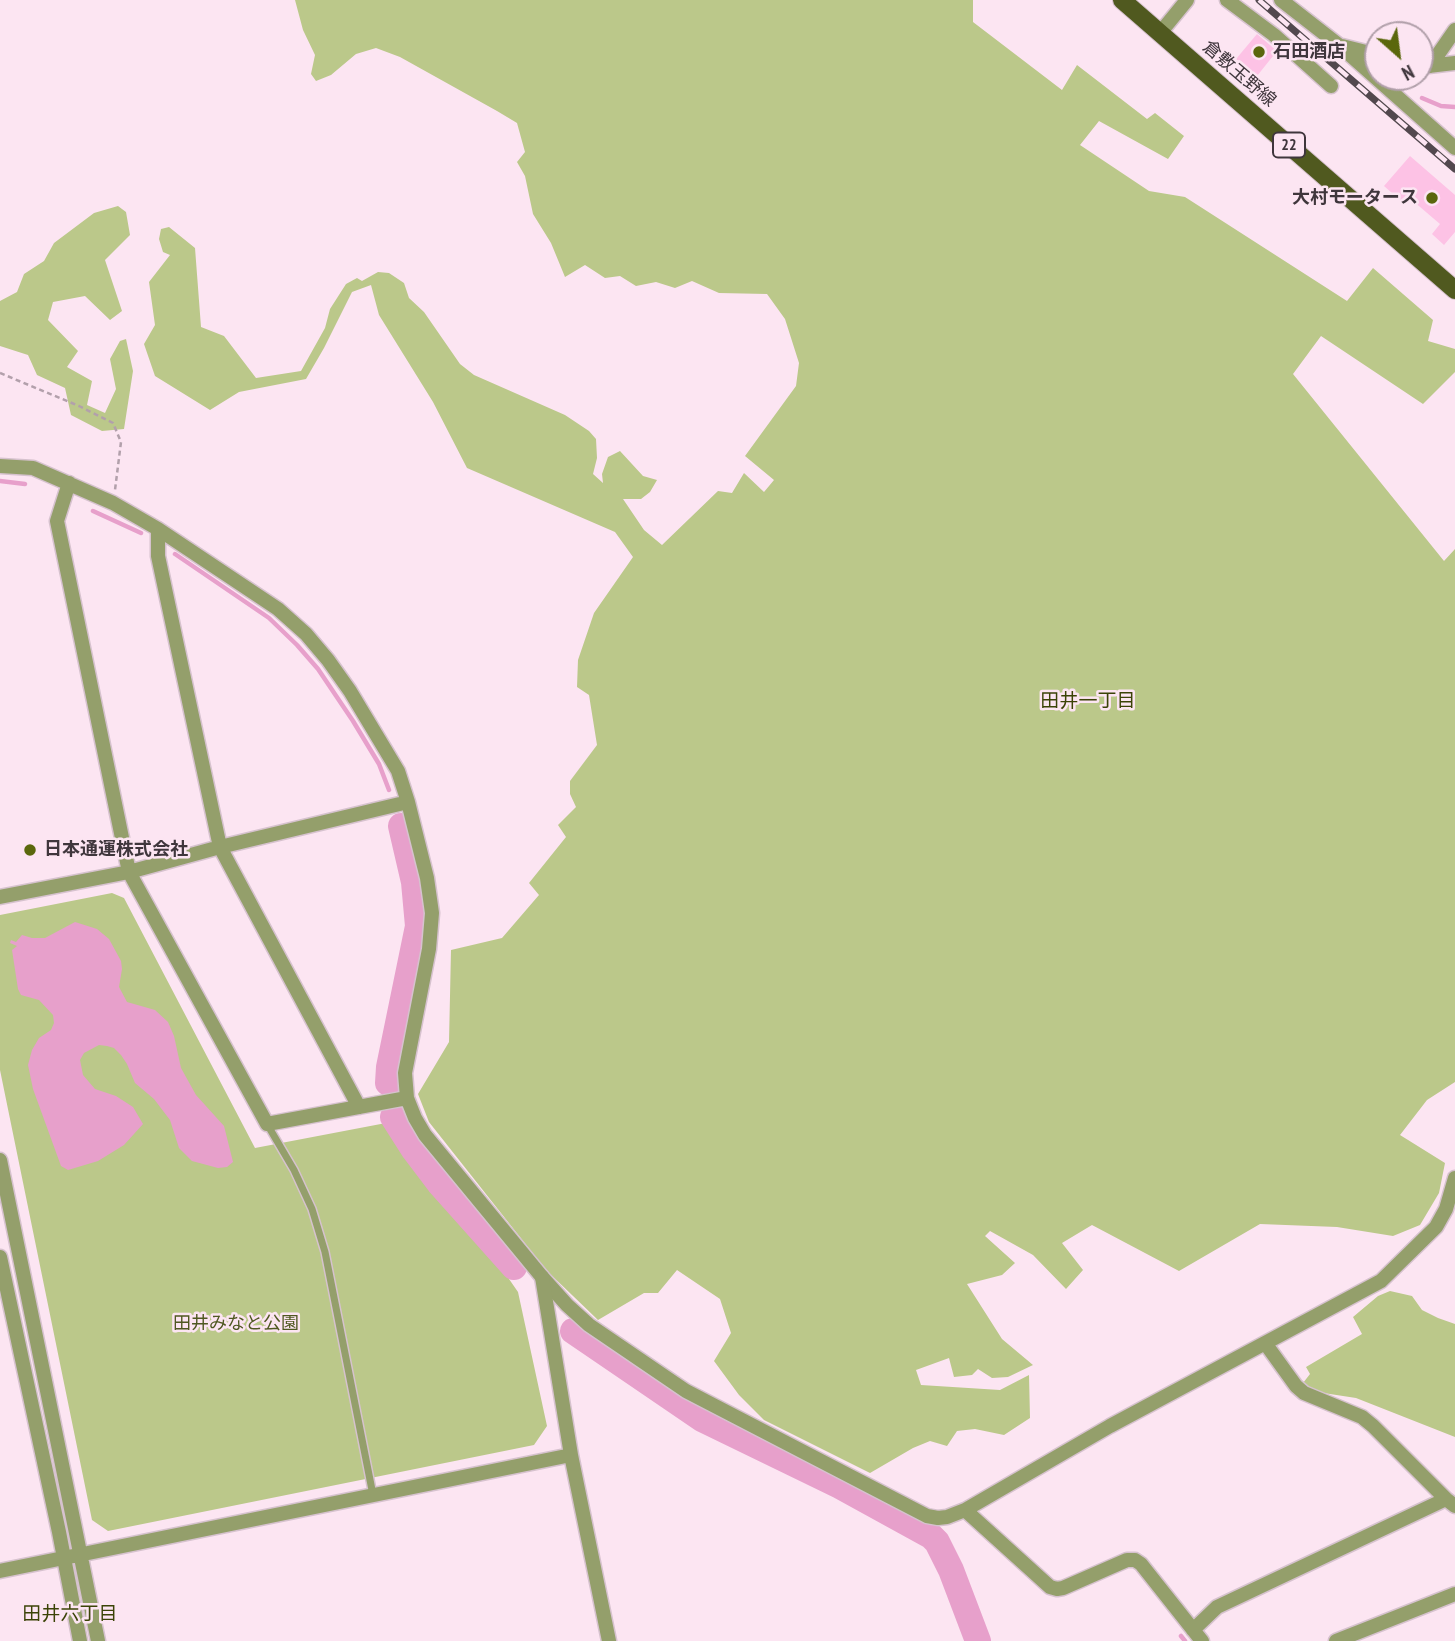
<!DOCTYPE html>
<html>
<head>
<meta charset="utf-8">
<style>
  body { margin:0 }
  #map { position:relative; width:1455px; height:1641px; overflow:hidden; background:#fce5f2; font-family:"PT Sans Narrow",sans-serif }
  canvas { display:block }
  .north { position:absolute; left:1364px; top:21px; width:70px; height:70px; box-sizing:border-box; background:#fce5f2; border:2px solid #b09fa9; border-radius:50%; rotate:152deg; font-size:19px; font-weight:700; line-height:28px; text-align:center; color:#3f363c }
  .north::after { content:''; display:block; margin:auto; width:24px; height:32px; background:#5a670c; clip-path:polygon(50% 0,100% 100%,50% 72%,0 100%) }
</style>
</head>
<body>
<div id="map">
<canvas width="1455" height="1641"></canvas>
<div class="north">N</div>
</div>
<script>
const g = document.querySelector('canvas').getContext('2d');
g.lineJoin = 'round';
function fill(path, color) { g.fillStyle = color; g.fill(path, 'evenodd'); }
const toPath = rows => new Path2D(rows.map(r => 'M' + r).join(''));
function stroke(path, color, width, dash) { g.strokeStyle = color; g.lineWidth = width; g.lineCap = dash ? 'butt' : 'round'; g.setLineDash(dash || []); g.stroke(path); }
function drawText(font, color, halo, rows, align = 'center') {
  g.font = font + ' "PT Sans Narrow","Noto Sans JP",sans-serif'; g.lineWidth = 5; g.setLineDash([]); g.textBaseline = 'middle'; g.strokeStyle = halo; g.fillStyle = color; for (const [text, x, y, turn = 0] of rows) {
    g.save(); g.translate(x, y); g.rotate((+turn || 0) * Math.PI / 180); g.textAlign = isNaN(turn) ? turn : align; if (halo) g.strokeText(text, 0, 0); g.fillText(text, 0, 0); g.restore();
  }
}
fill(toPath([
  [295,0,973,0,973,22,1062,90,1077,65,1147,119,1155,113,1184,136,1168,159,1099,121,1080,145,1149,191,1185,197,1347,301,1373,268,1433,320,1428,341,1455,349,1455,372,1423,404,1321,336,1293,374,1444,561,1455,549,1455,1082,1427,1100,1400,1135,1445,1163,1439,1193,1420,1225,1393,1236,1337,1227,1260,1224,1179,1271,1092,1225,1062,1243,1083,1270,1066,1289,1033,1255,990,1231,985,1236,1015,1263,1002,1275,967,1284,1002,1339,1033,1365,1008,1377,992,1378,978,1369,972,1375,954,1377,949,1358,916,1370,921,1385,1000,1390,1029,1375,1030,1418,1004,1435,975,1429,957,1431,947,1446,930,1441,913,1448,870,1473,764,1420,739,1395,714,1361,731,1333,720,1299,677,1270,658,1293,644,1293,598,1320,546,1270,429,1122,418,1094,449,1042,451,950,502,938,539,895,529,883,566,837,558,825,576,807,570,794,570,781,597,745,589,695,577,687,578,660,594,613,633,557,615,532,467,468,433,402,379,315,371,285,352,292,324,348,306,379,239,392,210,410,155,376,144,344,155,325,149,282,170,255,163,252,159,239,161,229,169,227,195,248,201,327,224,336,256,378,301,371,325,328,330,309,346,284,357,278,362,281,378,272,389,273,404,283,409,298,424,312,460,364,474,375,565,415,589,431,596,439,597,458,593,474,603,483,602,474,608,457,620,451,643,476,657,480,650,492,641,499,623,499,644,530,662,545,718,491,732,493,744,473,764,492,774,480,745,456,796,386,799,363,785,319,767,294,719,293,692,281,675,288,656,282,636,286,620,276,605,278,585,265,565,277,551,243,533,214,525,176,517,162,525,152,517,123,497,111,400,57,376,48,356,54,331,75,316,81,311,74,315,55,303,30],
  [118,206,126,212,130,235,105,260,122,311,110,320,85,296,53,302,48,320,78,351,67,367,92,381,87,405,105,413,116,389,110,359,120,341,126,339,133,371,124,429,102,431,71,415,65,388,37,375,28,355,0,346,0,301,17,292,24,274,44,261,54,243,94,213],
  [112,893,124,898,255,1148,386,1123,407,1150,511,1274,509,1279,518,1292,547,1426,534,1445,108,1531,92,1520,0,1070,0,915],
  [1390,1291,1412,1296,1422,1310,1438,1318,1455,1324,1455,1437,1356,1398,1317,1392,1303,1383,1310,1374,1306,1367,1362,1334,1353,1317,1378,1296]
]), '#bbc88a');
fill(toPath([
  [75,922,97,929,109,939,121,961,122,969,119,987,127,1002,155,1010,168,1022,174,1036,181,1068,196,1095,224,1126,233,1162,227,1167,218,1168,192,1161,179,1148,170,1120,154,1099,135,1083,127,1064,121,1055,114,1048,107,1046,99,1045,84,1053,80,1060,83,1075,95,1089,116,1096,133,1107,143,1124,124,1145,98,1161,68,1170,61,1166,33,1089,28,1065,32,1050,39,1038,51,1030,54,1023,53,1015,39,1000,21,995,18,989,12,950,17,946,10,943,11,940,16,942,22,935,32,938,45,938]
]), '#e7a0cb');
stroke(toPath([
  [1422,98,1441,106,1455,107],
  [0,481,25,484],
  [93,511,141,533],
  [175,554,269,618,297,645,318,669,353,721,379,764,389,790],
  [1181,1636,1185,1641]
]), '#e7a0cb', 4.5);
stroke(toPath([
  [388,1083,389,1067,418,926,414,882,401,826],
  [393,1117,414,1150,439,1183,514,1267],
  [573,1331,702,1419,840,1486,931,1536,937,1542,951,1570,978,1641]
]), '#e7a0cb', 26);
fill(toPath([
  [1257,34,1277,51,1257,76,1236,59],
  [1410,156,1455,195,1455,232,1444,245,1432,234,1440,224,1406,195,1401,201,1384,186]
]), '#fdc2e5');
const service = toPath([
  [267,1124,294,1170,312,1209,325,1252,373,1495]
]);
const minor = toPath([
  [1227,0,1274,35,1331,86],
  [1281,0,1340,46,1455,148],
  [1160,33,1187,0],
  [1342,46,1378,55],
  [1430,66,1455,30],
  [1420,67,1455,63],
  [0,466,33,468,113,503,158,529,278,609,306,634,328,660,350,691,398,771,408,802,427,878,432,913,429,949,405,1073,407,1098,415,1118,425,1135,542,1277,567,1305,589,1325,686,1391,927,1516,938,1518,947,1517,965,1510,1110,1426,1381,1281,1436,1227,1446,1209,1455,1178],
  [69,483,57,521,129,872,267,1124,407,1098],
  [158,529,158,556,220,847,359,1107],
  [0,897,129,872,220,847,408,802],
  [1265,1343,1296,1386,1304,1393,1362,1417,1373,1426,1446,1499,1455,1506],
  [965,1510,1050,1587,1057,1589,1063,1588,1127,1560,1135,1560,1141,1564,1202,1641],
  [1193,1630,1217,1607,1446,1499],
  [1336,1641,1455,1594]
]);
const tertiary = toPath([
  [0,1160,98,1641],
  [0,1257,59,1532,80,1641],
  [542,1277,571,1455,609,1641],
  [0,1571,571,1455]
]);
const primary = toPath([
  [1122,0,1455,290]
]);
stroke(service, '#d6c2ce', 10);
stroke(minor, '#d6c2ce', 17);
stroke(tertiary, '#d6c2ce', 17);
stroke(primary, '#d6c2ce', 20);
stroke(toPath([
  [0,373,79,406,113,423,121,442,115,490]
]), '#b2a0ab', 2.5, [5, 3.5]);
stroke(service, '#949f6b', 7);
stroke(minor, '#949f6b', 14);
stroke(tertiary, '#949f6b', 14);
stroke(primary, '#50591f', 18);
const rail = toPath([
  [1259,0,1455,169]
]);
stroke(rail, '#52484e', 7);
stroke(rail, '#fce5f2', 4.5, [13]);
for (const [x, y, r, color] of [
  [1259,52,7,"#5a670c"],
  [1432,198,7,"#5a670c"],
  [30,850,7,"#5a670c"]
]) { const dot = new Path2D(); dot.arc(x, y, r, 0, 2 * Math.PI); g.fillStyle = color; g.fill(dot); stroke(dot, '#fce5f2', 2.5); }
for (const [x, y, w] of [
  [1289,145,32]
]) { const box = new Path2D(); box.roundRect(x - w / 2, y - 12.5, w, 25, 5); g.fillStyle = '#fce5f2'; g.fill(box); stroke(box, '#3f363c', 2); }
drawText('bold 16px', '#3f363c', null, [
  ["22",1289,145]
]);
drawText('bold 18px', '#3f363c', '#fce5f2', [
  ["石田酒店",1273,52],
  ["大村モータース",1418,198,"right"],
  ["日本通運株式会社",44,850]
], 'left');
drawText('18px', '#3f363c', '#fce5f2', [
  ["倉敷玉野線",1239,74,41]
]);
drawText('18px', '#4f5821', '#fce5f2', [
  ["田井みなと公園",236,1324]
]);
drawText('19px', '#3b4307', '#fce5f2', [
  ["田井一丁目",1088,702],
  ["田井六丁目",70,1615]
]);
</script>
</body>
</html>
